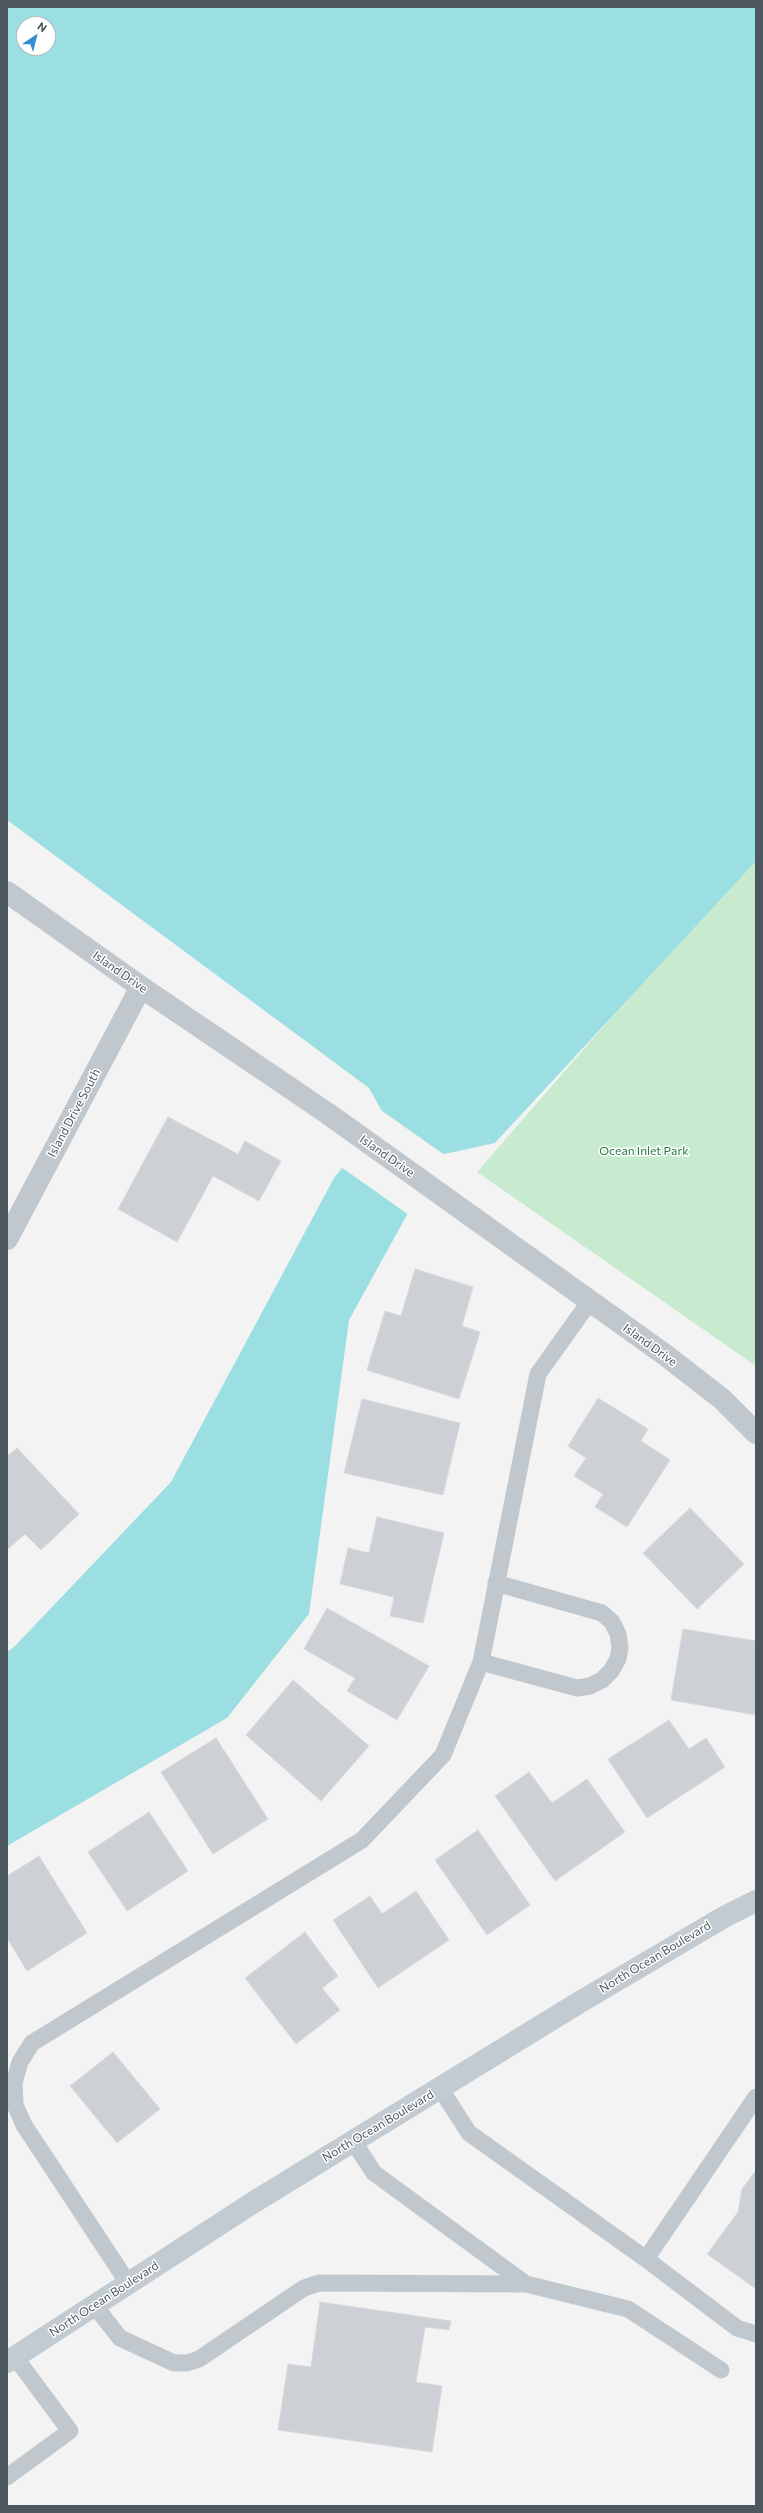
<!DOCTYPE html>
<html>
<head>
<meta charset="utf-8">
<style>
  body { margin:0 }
  #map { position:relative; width:763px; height:2513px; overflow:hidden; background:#f4f3f3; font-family:Commissioner,sans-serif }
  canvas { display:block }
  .frame { position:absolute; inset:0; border:8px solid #4d585e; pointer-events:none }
  .north { position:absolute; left:16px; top:16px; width:40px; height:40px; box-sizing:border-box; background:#fff; border:1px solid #b8bcbf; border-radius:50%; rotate:35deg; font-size:11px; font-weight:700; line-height:16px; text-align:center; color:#4d585e }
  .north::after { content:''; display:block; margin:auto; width:14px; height:18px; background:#3390ce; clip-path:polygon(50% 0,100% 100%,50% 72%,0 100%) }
</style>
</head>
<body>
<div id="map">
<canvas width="763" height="2513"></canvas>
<div class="frame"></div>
<div class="north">N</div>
</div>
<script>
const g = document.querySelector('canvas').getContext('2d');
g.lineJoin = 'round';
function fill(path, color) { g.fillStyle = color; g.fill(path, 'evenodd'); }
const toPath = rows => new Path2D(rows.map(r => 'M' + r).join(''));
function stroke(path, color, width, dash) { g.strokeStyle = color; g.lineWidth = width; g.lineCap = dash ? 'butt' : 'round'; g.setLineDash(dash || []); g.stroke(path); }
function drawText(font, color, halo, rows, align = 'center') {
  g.font = font + ' Commissioner,sans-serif'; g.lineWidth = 3; g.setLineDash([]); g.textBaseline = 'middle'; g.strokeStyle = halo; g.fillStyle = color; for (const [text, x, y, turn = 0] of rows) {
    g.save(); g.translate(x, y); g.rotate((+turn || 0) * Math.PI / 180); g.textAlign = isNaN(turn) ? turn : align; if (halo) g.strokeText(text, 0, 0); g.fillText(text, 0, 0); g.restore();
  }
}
fill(toPath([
  [756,851,756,1366,477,1172]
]), '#c8ebd0');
fill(toPath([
  [7,7,756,7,756,861,495,1143,440,1155,349,1320,309,1614,227,1718,7,1846,7,1652,14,1647,171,1482,334,1178,384,1115,369,1088,7,820],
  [24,24,48,24,48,48,24,48]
]), '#9bdfe2');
fill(toPath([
  [378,1108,446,1156,441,1157,409,1215,341,1167,382,1115]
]), '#f4f3f3');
const building = toPath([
  [168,1117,238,1154,245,1141,281,1161,259,1201,213,1176,177,1242,118,1209,168,1117],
  [415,1269,473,1287,462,1326,480,1332,459,1399,367,1370,385,1311,401,1316,415,1269],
  [598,1398,648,1429,641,1441,670,1460,627,1527,595,1507,603,1494,574,1476,586,1458,568,1446,598,1398],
  [362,1399,460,1423,443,1495,344,1473,362,1399],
  [17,1448,79,1514,41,1550,25,1534,7,1550,7,1453,9,1455,17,1448],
  [690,1508,744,1564,697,1609,643,1553,690,1508],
  [377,1517,444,1533,423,1623,390,1616,394,1597,340,1584,348,1548,369,1553,377,1517],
  [327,1608,429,1666,397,1720,347,1691,355,1678,304,1649,327,1608],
  [683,1629,756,1641,756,1715,671,1700,683,1629],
  [293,1680,369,1746,321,1801,246,1735,293,1680],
  [669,1720,689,1749,706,1738,725,1767,647,1818,608,1759,669,1720],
  [216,1738,268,1819,213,1854,161,1772,216,1738],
  [529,1772,552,1803,587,1779,625,1832,555,1881,495,1796,529,1772],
  [149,1812,188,1871,127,1911,88,1852,149,1812],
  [478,1830,530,1905,487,1935,435,1860,478,1830],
  [39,1856,87,1933,27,1971,7,1938,7,1876,39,1856],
  [416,1891,449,1940,378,1988,333,1920,370,1896,382,1914,416,1891],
  [305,1932,338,1976,322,1988,340,2010,296,2044,245,1978,305,1932],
  [113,2052,160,2109,117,2143,70,2086,113,2052],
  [756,2170,756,2289,707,2254,738,2212,742,2189,756,2170],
  [320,2302,451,2321,449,2330,425,2327,416,2382,442,2386,432,2452,278,2430,288,2364,311,2367,320,2302]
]);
fill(building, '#cdd0d4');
stroke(building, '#d7dadd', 1);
stroke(toPath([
  [481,1662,577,1688,590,1686,602,1680,611,1671,618,1659,620,1647,618,1634,612,1622,602,1613,496,1583],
  [440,2088,469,2133,646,2259,756,2097],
  [353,2141,374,2173,526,2284],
  [646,2259,737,2328,756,2334],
  [128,2283,24,2125,15,2105,14,2083,20,2062,32,2043,362,1840,443,1755,481,1662,538,1374,590,1301],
  [94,2305,120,2338,174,2363,187,2363,199,2359,304,2288,319,2283,526,2284,628,2309,721,2370],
  [7,2477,70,2431,15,2357]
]), '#c0c8cd', 17);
stroke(toPath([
  [7,892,141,987,327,1113,664,1354,722,1399,756,1433],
  [7,1239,141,987]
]), '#c0c8cd', 22);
stroke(toPath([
  [7,2362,254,2202,580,2002,724,1917,756,1901]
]), '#c1cbd1', 22);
drawText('12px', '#4d585e', '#fff', [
  ["Island Drive",120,972,35],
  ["Island Drive South",74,1113,-62],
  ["Island Drive",387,1156,35],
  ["Island Drive",650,1345,36],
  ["North Ocean Boulevard",655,1957,-31],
  ["North Ocean Boulevard",378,2126,-31],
  ["North Ocean Boulevard",104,2299,-33]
]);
drawText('12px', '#257840', '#fff', [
  ["Ocean Inlet Park",644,1151]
]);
</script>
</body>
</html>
